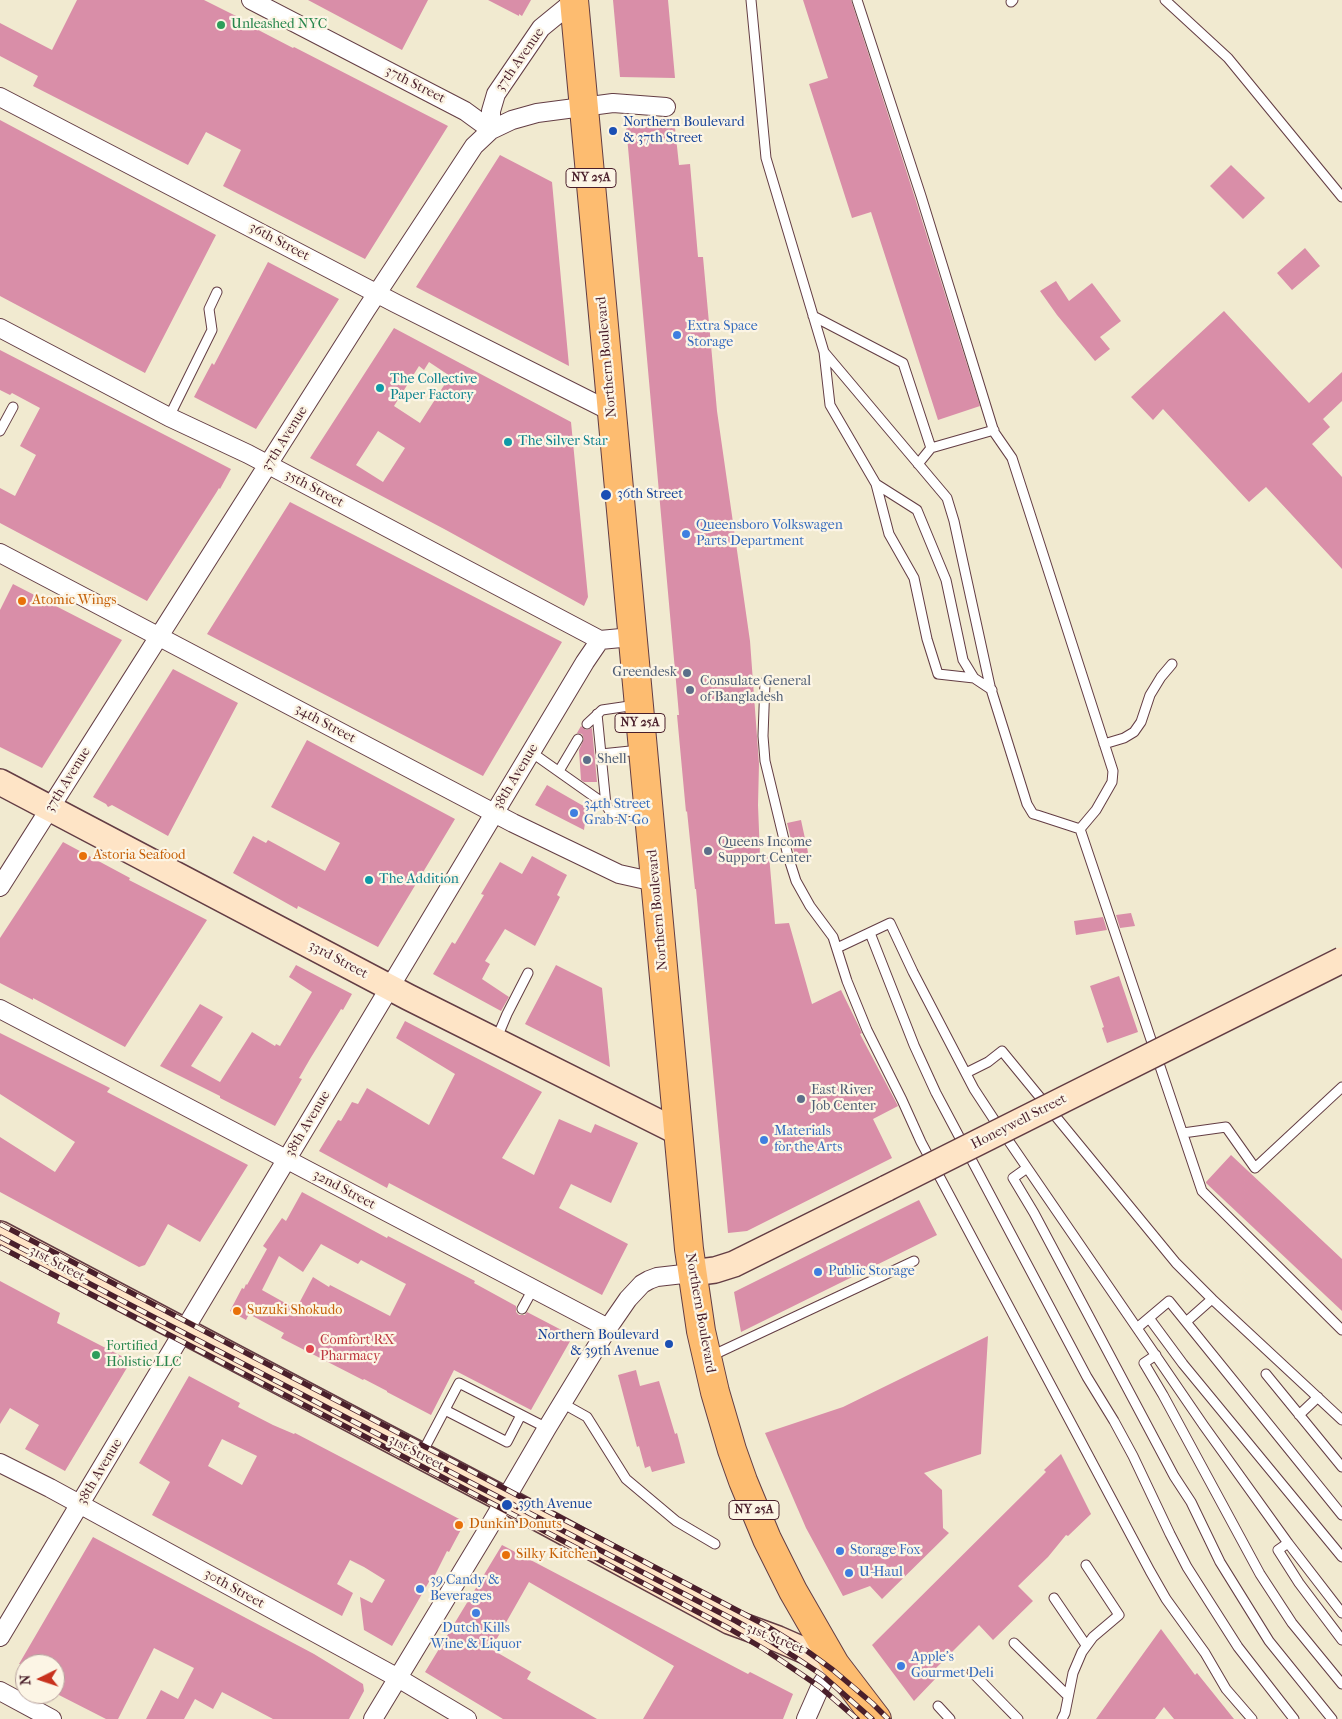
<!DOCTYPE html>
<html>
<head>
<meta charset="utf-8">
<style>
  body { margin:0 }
  #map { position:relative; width:1342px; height:1719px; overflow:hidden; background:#f1ead0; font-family:"IM FELL French Canon",serif }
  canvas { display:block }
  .north { position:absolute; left:15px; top:1654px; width:50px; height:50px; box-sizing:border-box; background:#fcf5e5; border:1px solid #b59f9b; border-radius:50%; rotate:266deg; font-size:14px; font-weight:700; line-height:20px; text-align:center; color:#4a1f2b }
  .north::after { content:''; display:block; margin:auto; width:18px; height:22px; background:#c8321e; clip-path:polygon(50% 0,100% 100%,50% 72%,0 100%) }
</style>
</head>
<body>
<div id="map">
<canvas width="1342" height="1719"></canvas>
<div class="north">N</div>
</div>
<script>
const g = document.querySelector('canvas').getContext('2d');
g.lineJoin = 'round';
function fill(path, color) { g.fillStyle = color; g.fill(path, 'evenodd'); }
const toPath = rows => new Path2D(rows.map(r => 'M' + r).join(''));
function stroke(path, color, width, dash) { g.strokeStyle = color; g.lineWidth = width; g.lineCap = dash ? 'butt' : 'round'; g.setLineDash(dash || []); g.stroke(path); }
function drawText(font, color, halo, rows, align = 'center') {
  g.font = font + ' "IM FELL French Canon",serif'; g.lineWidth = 4.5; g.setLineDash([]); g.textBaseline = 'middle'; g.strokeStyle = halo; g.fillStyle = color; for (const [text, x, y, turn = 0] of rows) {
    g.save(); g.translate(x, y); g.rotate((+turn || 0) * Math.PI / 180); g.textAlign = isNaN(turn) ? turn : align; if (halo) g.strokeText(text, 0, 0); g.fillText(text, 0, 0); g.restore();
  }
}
fill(toPath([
  [77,0,204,0,242,19,241,21,293,48,294,47,448,126,365,259,223,186,241,150,206,132,188,165,33,86,38,76,0,56,0,23,52,50],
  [308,0,428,0,402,50],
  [488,0,531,0,522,16,519,14,519,16],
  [613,0,668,0,675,78,620,77],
  [803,0,851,0,915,198,980,406,938,420,871,212,852,218,809,84,828,78],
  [0,120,216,235,145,373,0,296],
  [626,125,675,128,679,165,690,164,698,257,703,257,717,411,750,641,759,764,758,805,760,856,769,855,775,924,789,923,812,1004,841,990,862,1033,860,1034,898,1106,873,1119,892,1158,747,1231,728,1233,696,889,695,889,687,811,686,812,677,715,679,715],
  [500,155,552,182,569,366,416,287],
  [1231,165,1265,198,1243,219,1210,186],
  [1305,248,1320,266,1292,290,1277,273],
  [268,262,339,299,256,429,194,397,212,363,214,365],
  [1056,281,1069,301,1092,283,1121,321,1100,337,1110,349,1095,361,1057,315,1040,291],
  [1224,311,1309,403,1342,372,1342,401,1323,419,1330,427,1312,444,1342,477,1342,569,1266,487,1249,502,1163,409,1153,420,1131,397],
  [394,328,571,422,588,597,584,606,446,530,310,458],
  [429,362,450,376,420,423,394,406,419,366,424,370],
  [378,431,405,448,383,482,356,465],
  [0,350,231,469,220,489,219,488,216,493,147,601,0,523,0,488,15,496,36,455,20,446,40,408,12,393,10,395,0,390],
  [290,502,562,642,483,776,207,634],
  [13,584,122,640,42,768,0,747,0,610],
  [173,669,238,703,168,836,112,805,108,807,106,804,93,797],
  [581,726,586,730,592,728,597,782,584,782,581,780,579,750,584,739,582,734,577,733],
  [307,740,455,819,378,947,298,906,297,909,233,873,253,836,266,843,268,840,325,871,340,843,271,807],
  [547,785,587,808,584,830,535,805],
  [801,820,809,857,796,859,787,823],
  [63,842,130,878,129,880,207,920,125,1047,33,998,33,1000,0,983,0,938],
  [532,856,567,875,557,895,560,897,535,946,505,929,485,961,490,964,482,979,509,997,501,1011,433,974,452,942,455,944,484,895,481,894,500,862,522,874],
  [1131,913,1135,926,1120,928,1116,915],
  [1103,917,1107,930,1076,935,1074,921],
  [296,965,352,994,343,1010,341,1009,310,1059,299,1078,302,1079,275,1126,220,1098,220,1096,160,1066,200,1004,223,1017,191,1066,220,1082,252,1032,275,1046,276,1044,280,1046,312,992,289,977],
  [556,965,602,988,610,1067,525,1024],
  [1119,976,1138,1032,1107,1043,1102,1028,1104,1027,1090,986],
  [405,1021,542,1092,502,1158,534,1175,559,1119,591,1133,595,1124,638,1143,611,1203,571,1184,559,1208,628,1244,602,1295,389,1183,387,1188,319,1151,338,1120,341,1121,352,1102,358,1104,367,1088,429,1125,455,1074,396,1038],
  [0,1033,110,1088,107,1092,248,1165,200,1242,168,1224,145,1265,139,1267,0,1192,0,1137,55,1172,75,1142,0,1094],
  [1231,1155,1342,1259,1342,1311,1206,1183,1206,1182],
  [302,1192,387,1238,388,1236,475,1281,474,1283,516,1306,516,1312,519,1315,525,1315,527,1312,573,1336,531,1410,454,1370,431,1415,387,1392,387,1391,364,1379,363,1380,281,1338,284,1333,249,1314,246,1320,230,1311,242,1288,244,1289,246,1284,247,1285,267,1249,263,1246,282,1218,286,1221],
  [321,1244,358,1264,361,1260,406,1284,390,1316,330,1285,329,1287,313,1277,296,1309,262,1290,279,1256,303,1272],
  [919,1200,937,1235,741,1332,734,1292],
  [0,1281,60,1313,57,1323,131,1361,65,1471,25,1449,39,1425,10,1408,0,1424],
  [988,1336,981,1454,924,1473,942,1490,943,1528,949,1533,882,1599,870,1586,843,1596,806,1528,765,1433,843,1407],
  [636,1370,640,1386,659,1381,675,1434,677,1433,685,1463,652,1472,650,1466,645,1468,639,1446,637,1447,618,1375],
  [189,1376,240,1403,238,1407,273,1425,294,1434,295,1433,465,1522,449,1552,447,1551,432,1581,430,1580,392,1646,364,1630,360,1597,372,1603,385,1580,364,1567,350,1560,337,1584,353,1593,342,1616,152,1515,170,1482,139,1463],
  [222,1439,257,1456,242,1485,208,1466],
  [1061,1454,1091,1514,1068,1536,1066,1535,1048,1557,1018,1586,1033,1601,993,1640,979,1625,932,1672,937,1677,914,1701,872,1645,1046,1472,1044,1470],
  [93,1537,314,1654,363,1684,364,1691,349,1719,273,1719,222,1692,213,1709,195,1699,184,1719,146,1719,161,1690,178,1699,194,1668,154,1648,118,1719,106,1719,55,1693,55,1664,19,1664],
  [502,1545,748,1674,750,1672,793,1694,783,1719,643,1719,674,1666,529,1582,491,1649,531,1672,527,1679,597,1719,503,1719,425,1672],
  [1161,1629,1195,1675,1197,1673,1234,1719,1174,1719,1164,1707,1155,1719,1096,1719]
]), '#d98ea8');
const lane = toPath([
  [751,0,766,158,824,352,830,405,876,484,889,534,914,578,927,639,938,674,974,678,992,690],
  [857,0,921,196,994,432,1012,458,1113,771,1112,782,1096,810,1080,829],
  [1165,0,1228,58,1342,197],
  [1011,2,1013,0],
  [813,316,903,363,931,448],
  [824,352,947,498,954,521,990,686,1027,804,1033,814,1037,815,1080,829],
  [169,417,212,330,209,309,217,292],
  [0,431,13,407],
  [918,464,931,448,994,430],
  [876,484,917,510,946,580,963,660,974,678],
  [765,682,763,736,765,761,788,856,796,881,810,906,833,937,847,981,867,1030,902,1100,921,1142,1150,1571,1166,1599,1205,1653,1226,1689,1252,1719],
  [597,714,606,805],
  [587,724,602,710,636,705],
  [1104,744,1124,738,1134,732,1141,722,1150,695,1161,677,1172,664],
  [531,752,606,805,609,810,613,813,646,810],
  [601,754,640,750],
  [559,771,578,739],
  [1080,829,1202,1191,1342,1330],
  [870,933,914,1045,936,1093,1087,1377,1114,1421,1133,1456,1170,1534,1187,1567,1238,1647,1294,1719],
  [837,948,890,923,913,972,974,1089,995,1121,1204,1426,1288,1543,1342,1613],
  [496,1040,507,1014,528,973],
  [966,1073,988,1062,1002,1051,1176,1263,1212,1299,1342,1420],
  [1183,1133,1226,1127,1255,1168,1342,1087],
  [1027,1168,1013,1178,1034,1213,1174,1476,1191,1502,1220,1562,1269,1641,1332,1719],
  [522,1309,533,1289],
  [1149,1318,1183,1364,1342,1557],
  [1186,1322,1212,1299],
  [1137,1328,1169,1301,1342,1515],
  [1156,1355,1144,1363,1163,1395,1260,1574,1292,1623,1342,1684],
  [709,1357,914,1261],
  [1266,1374,1342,1467],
  [562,1403,587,1417,626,1479,676,1521,715,1544],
  [445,1410,507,1442,521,1415],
  [1299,1415,1318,1397],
  [421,1455,459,1383,547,1428],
  [1288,1543,1278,1550,1299,1583,1342,1640],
  [1054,1598,1086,1645],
  [1014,1643,1067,1695],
  [972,1672,1018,1719],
  [938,1706,950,1719],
  [1062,1719,1065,1713,1073,1673,1082,1652,1093,1637,1119,1615,1086,1565]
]);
const street = toPath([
  [251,0,465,111,491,130],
  [0,97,395,303,612,412],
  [491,130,491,111,496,94,541,28,574,1],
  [0,328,169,417,248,454,600,640],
  [0,553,513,823,619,874,655,882],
  [0,887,366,310,474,146,491,130,512,120,537,113,613,103,666,107],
  [0,1009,608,1328],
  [0,1463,50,1488,398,1678,467,1719],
  [0,1637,585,662,600,640,632,637],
  [0,1691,52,1719],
  [373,1719,488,1529,547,1428,608,1328,628,1299,642,1284,649,1280,657,1277,692,1273],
  [806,1719,821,1685,835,1664]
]);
const secondary = toPath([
  [0,782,408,997,678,1132],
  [0,1234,505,1500,729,1621,778,1639,835,1664],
  [692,1273,715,1270,734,1264,887,1188]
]);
const primary = toPath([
  [574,0,689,1249,701,1331,715,1392,732,1450,743,1481,767,1539,793,1591,835,1664,877,1719]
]);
stroke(lane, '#633d44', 11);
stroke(street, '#633d44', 20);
stroke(secondary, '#633d44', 28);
stroke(primary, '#633d44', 30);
stroke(lane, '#fff', 9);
stroke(street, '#fff', 18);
stroke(secondary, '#fee4c6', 25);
stroke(primary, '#fdbc70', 28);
const rail = toPath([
  [0,1224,765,1625,807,1651,833,1670,872,1703,888,1719],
  [0,1237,736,1621,769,1640,822,1675,872,1719],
  [0,1247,385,1447,730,1629,764,1649,820,1687,857,1719]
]);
stroke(rail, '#4a1f2b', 5.5);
stroke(rail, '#fcf5e5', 4, [11]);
const secondaryBridge = toPath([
  [887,1188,1342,960]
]);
stroke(secondaryBridge, '#633d44', 28, []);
stroke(secondaryBridge, '#fee4c6', 25);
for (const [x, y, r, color] of [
  [221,25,5,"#2e9e5b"],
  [613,131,5,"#1a4fb4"],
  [677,335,5,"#3f7fe0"],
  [380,388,5,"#0f9aa8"],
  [508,442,5,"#0f9aa8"],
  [606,495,6,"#1a4fb4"],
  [686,534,5,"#3f7fe0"],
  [22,601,5,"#e8710a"],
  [687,673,5,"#5c6f8a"],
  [690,690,5,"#5c6f8a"],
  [587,760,5,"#5c6f8a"],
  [574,813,5,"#3f7fe0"],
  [708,851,5,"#5c6f8a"],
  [83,856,5,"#e8710a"],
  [369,880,5,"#0f9aa8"],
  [801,1099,5,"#5c6f8a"],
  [764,1140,5,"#3f7fe0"],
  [818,1272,5,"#3f7fe0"],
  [237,1311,5,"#e8710a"],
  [669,1344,5,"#1a4fb4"],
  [310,1349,5,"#e0444e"],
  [96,1355,5,"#2e9e5b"],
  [507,1505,6,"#1a4fb4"],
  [459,1525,5,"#e8710a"],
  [840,1551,5,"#3f7fe0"],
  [506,1555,5,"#e8710a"],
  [849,1573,5,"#3f7fe0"],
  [420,1589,5,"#3f7fe0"],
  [476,1613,5,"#3f7fe0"],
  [901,1666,5,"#3f7fe0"]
]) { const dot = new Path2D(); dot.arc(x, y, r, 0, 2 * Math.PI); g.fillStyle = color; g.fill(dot); stroke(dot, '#fcf5e5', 2); }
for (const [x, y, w] of [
  [591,178,50],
  [640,723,50],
  [754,1510,50]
]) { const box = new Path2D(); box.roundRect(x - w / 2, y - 9.5, w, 19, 4); g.fillStyle = '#fcf5e5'; g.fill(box); stroke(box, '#4a1f2b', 1); }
drawText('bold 12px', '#4a1f2b', null, [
  ["NY 25A",591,178],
  ["NY 25A",640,723],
  ["NY 25A",754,1510]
]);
drawText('14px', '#27864d', '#fcf5e5', [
  ["Unleashed NYC",231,25],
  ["Fortified",106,1347],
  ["Holistic LLC",106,1363]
], 'left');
drawText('14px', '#4a1f2b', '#fcf5e5', [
  ["37th Avenue",520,60,-55],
  ["37th Street",415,85,27],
  ["36th Street",279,242,28],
  ["Northern Boulevard",607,357,-95],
  ["37th Avenue",285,439,-58],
  ["35th Street",314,489,28],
  ["34th Street",325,724,28],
  ["38th Avenue",516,777,-59],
  ["37th Avenue",68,780,-58],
  ["Northern Boulevard",658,910,-95],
  ["33rd Street",338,960,28],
  ["Honeywell Street",1019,1122,-27],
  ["38th Avenue",308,1124,-59],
  ["32nd Street",344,1190,28],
  ["31st Street",57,1264,28],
  ["Northern Boulevard",700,1313,80],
  ["31st Street",416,1453,28],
  ["38th Avenue",100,1472,-59],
  ["30th Street",234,1589,29],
  ["31st Street",775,1639,22]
]);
drawText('14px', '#164399', '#fcf5e5', [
  ["Northern Boulevard",623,123],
  ["& 37th Street",623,139],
  ["36th Street",617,495],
  ["Northern Boulevard",659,1336,"right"],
  ["& 39th Avenue",659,1352,"right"],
  ["39th Avenue",518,1505]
], 'left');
drawText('14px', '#366cbe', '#fcf5e5', [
  ["Extra Space",687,327],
  ["Storage",687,343],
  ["Queensboro Volkswagen",696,526],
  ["Parts Department",696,542],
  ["34th Street",584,805],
  ["Grab-N-Go",584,821],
  ["Materials",774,1132],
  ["for the Arts",774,1148],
  ["Public Storage",828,1272],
  ["Storage Fox",850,1551],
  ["U-Haul",859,1573],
  ["39 Candy &",430,1581],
  ["Beverages",430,1597],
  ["Dutch Kills",476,1629,"center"],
  ["Wine & Liquor",476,1645,"center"],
  ["Apple's",911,1658],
  ["Gourmet Deli",911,1674]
], 'left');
drawText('14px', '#0d838f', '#fcf5e5', [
  ["The Collective",390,380],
  ["Paper Factory",390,396],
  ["The Silver Star",518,442],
  ["The Addition",379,880]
], 'left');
drawText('14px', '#c56008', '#fcf5e5', [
  ["Atomic Wings",32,601],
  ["Astoria Seafood",93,856],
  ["Suzuki Shokudo",247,1311],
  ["Dunkin Donuts",469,1525],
  ["Silky Kitchen",516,1555]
], 'left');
drawText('14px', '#4e5e75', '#fcf5e5', [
  ["Greendesk",677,673,"right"],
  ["Consulate General",700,682],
  ["of Bangladesh",700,698],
  ["Shell",597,760],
  ["Queens Income",718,843],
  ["Support Center",718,859],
  ["East River",811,1091],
  ["Job Center",811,1107]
], 'left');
drawText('14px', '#be3a42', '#fcf5e5', [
  ["Comfort RX",320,1341],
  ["Pharmacy",320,1357]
], 'left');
</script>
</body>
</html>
